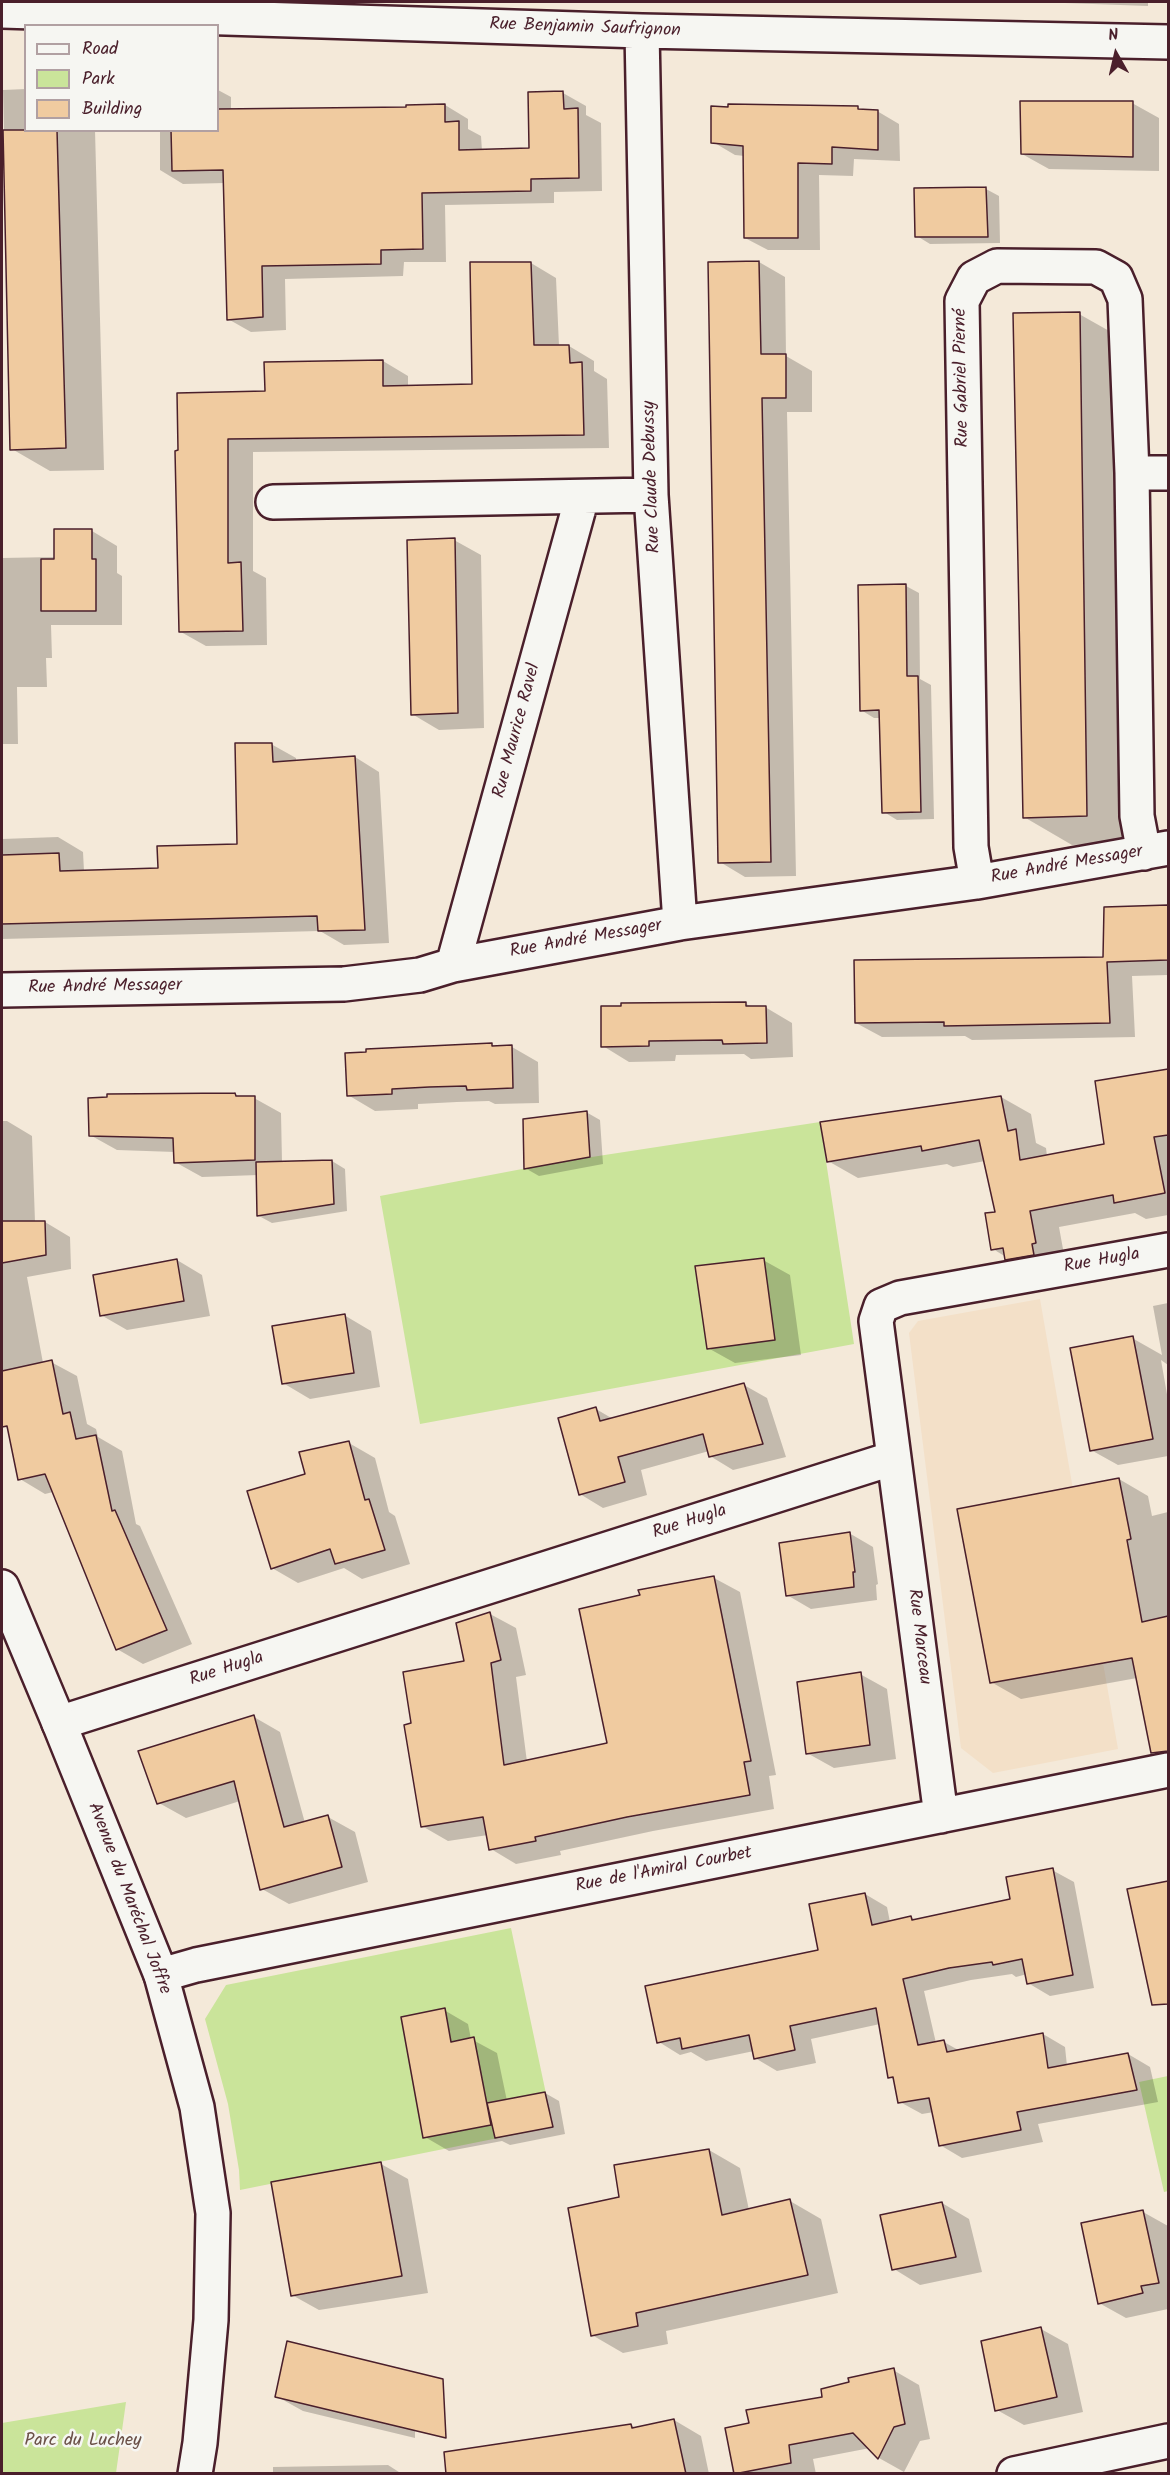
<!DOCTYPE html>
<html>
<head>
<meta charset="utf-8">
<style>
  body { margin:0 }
  #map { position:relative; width:1170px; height:2475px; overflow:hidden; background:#f4e9d9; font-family:Kalam,sans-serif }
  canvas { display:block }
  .frame { position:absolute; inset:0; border:3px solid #4a1f2b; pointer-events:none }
  .legend { position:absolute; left:24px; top:24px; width:195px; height:108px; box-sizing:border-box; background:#f6f6f2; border:2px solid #b1a0a2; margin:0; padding:8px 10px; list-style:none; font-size:18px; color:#4a1f2b }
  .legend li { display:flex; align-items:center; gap:12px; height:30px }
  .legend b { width:30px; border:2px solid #b1a0a2 }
  .north { position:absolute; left:1086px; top:24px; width:60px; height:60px; -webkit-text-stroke:4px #f6f6f2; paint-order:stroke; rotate:352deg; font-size:16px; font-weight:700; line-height:24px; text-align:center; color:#4a1f2b }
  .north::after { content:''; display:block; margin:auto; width:21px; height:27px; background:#4a1f2b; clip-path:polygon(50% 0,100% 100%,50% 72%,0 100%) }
</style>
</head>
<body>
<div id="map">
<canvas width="1170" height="2475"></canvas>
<div class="frame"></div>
<ul class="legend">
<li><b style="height:8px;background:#f6f6f2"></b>Road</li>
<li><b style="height:16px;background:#cae49a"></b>Park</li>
<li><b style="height:16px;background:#f0cba0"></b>Building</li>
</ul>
<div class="north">N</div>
</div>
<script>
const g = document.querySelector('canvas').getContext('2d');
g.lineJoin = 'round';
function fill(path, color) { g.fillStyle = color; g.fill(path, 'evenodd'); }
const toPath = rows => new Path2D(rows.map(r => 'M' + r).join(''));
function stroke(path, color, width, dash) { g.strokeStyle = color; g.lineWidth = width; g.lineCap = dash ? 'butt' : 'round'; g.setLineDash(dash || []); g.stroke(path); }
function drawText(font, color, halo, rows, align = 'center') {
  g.font = font + ' Kalam,sans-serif'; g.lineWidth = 5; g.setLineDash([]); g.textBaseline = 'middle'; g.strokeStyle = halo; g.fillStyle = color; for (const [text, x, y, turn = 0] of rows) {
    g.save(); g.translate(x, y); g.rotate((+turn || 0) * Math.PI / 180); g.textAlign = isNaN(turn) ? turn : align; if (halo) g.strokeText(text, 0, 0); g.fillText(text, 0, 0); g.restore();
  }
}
fill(toPath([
  [1040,1299,1118,1749,993,1773,961,1748,909,1333,918,1321]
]), '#f3e0c8');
fill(toPath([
  [820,1122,854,1344,420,1424,380,1196,559,1162],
  [511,1928,553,2127,240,2190,239,2170,228,2104,205,2019,226,1985],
  [1168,2076,1168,2191,1164,2192,1139,2082],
  [126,2402,116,2473,2,2473,2,2423]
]), '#cae49a');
fill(toPath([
  [1037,2,1148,2,1148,6],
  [26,89,26,130,95,130,104,470,50,471,12,449,3,90],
  [218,90,231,97,231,108,236,111,408,108,445,105,468,119,468,129,481,136,482,151,530,150,563,93,586,106,586,115,601,123,602,191,554,192,554,203,445,205,446,262,404,262,403,276,285,279,286,330,251,332,228,319,225,183,183,184,160,170,160,130,218,130],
  [1132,103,1159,118,1159,171,1049,169,1022,154],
  [857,108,862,110,877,111,899,124,900,161,854,159,853,176,819,175,820,250,768,250,745,238,745,156,735,155,713,142],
  [986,189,999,196,1000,243,930,244,917,236],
  [759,262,785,277,786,356,812,371,812,412,787,412,796,876,745,877,720,862],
  [531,263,556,278,559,346,569,346,594,361,594,371,607,379,609,448,253,452,253,571,266,578,267,645,206,646,181,632,177,452,267,393,383,361,408,376,408,387,473,386],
  [1079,314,1127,341,1135,843,1072,845,1024,817],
  [92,531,117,546,117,573,122,576,122,625,51,625,52,658,46,658,47,687,17,687,18,744,2,744,2,558,55,557],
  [454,540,481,555,484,728,439,730,412,714],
  [906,586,919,593,920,679,931,685,934,819,897,820,884,812,881,718,874,718,861,710],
  [271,744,296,758,296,762,355,757,379,772,389,943,344,945,320,931,2,939,2,839,58,837,83,852,84,871,159,869,238,845],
  [1168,907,1168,975,1132,976,1135,1037,972,1040,965,1036,882,1037,856,1023,1104,959,1106,909],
  [622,1004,746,1004,753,1007,765,1007,792,1023,793,1057,751,1059,744,1054,676,1055,675,1061,629,1062,603,1046],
  [491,1044,496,1047,512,1047,538,1062,539,1103,495,1104,489,1101,457,1102,418,1104,418,1109,375,1111,348,1095],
  [1168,1071,1168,1215,1146,1219,1135,1213,1059,1227,1065,1260,1037,1276,993,1249,997,1213,985,1161,953,1167,947,1164,858,1178,828,1161,1001,1097,1031,1114,1036,1143,1046,1148,1047,1156,1106,1145,1096,1082],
  [235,1095,240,1098,254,1098,281,1113,282,1162,332,1161,345,1169,347,1211,272,1223,259,1216,258,1175,202,1177,175,1162,175,1152,117,1150,90,1135],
  [586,1112,600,1120,603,1164,539,1176,525,1168],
  [2,1121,7,1121,32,1136,35,1222,45,1222,70,1237,71,1269,27,1277,43,1363,51,1362,77,1376,87,1424,96,1429,98,1437,122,1451,136,1524,140,1526,192,1644,143,1664,117,1649,53,1492,45,1494,20,1479,9,1429,3,1426,2,1417],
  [177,1260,202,1275,210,1316,127,1330,101,1315],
  [763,1260,790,1275,801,1355,735,1363,708,1348],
  [1168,1303,1168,1365,1161,1360,1168,1400,1168,1456,1118,1465,1091,1450,1132,1338,1162,1355,1153,1306],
  [344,1315,371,1331,380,1387,310,1399,283,1383],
  [744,1385,767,1398,786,1457,733,1470,710,1456,709,1451,641,1470,647,1495,603,1508,580,1494,596,1409,613,1419],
  [349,1443,375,1458,389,1512,395,1516,410,1564,362,1579,344,1568,298,1583,272,1568,308,1475],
  [1119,1479,1148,1496,1152,1516,1168,1512,1168,1724,1144,1710,1137,1678,1021,1699,991,1682],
  [849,1533,873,1547,878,1584,876,1585,877,1600,811,1609,787,1595],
  [714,1578,740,1592,776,1775,769,1776,774,1809,653,1831,560,1851,561,1855,516,1864,491,1849,488,1835,448,1841,422,1826,413,1724,466,1662,490,1614,516,1628,526,1675,516,1677,527,1762,609,1744],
  [860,1674,887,1689,896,1759,834,1768,807,1753],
  [254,1717,280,1732,305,1823,328,1817,355,1832,368,1882,289,1904,262,1889,240,1801,186,1818,159,1803],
  [1052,1870,1074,1882,1094,1988,1050,1996,1028,1983,1027,1974,1016,1977,1012,1974,971,1980,924,1991,936,2043,944,2042,960,2051,1043,2034,1065,2047,1067,2066,1128,2054,1150,2067,1158,2102,1038,2124,1043,2142,962,2158,940,2145,934,2112,922,2114,900,2102,895,2080,889,2077,880,2024,811,2039,816,2063,777,2071,755,2058,754,2051,706,2061,691,2052,680,2055,659,2042,820,1951,865,1894,887,1907,890,1922,911,1917,917,1921,1012,1900],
  [1168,1882,1168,1954,1166,1954,1129,1890],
  [444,2010,468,2024,471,2039,497,2053,507,2101,545,2093,559,2101,565,2134,510,2145,502,2141,449,2151,425,2137],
  [709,2150,740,2168,749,2210,790,2201,821,2219,838,2293,666,2331,668,2344,623,2353,592,2335,621,2198],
  [381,2164,408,2179,428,2293,319,2310,292,2295],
  [942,2203,969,2219,982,2272,920,2285,894,2269],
  [1143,2212,1168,2226,1168,2309,1126,2318,1099,2303],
  [1041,2329,1068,2344,1083,2412,1024,2425,997,2410],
  [893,2370,919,2385,930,2439,920,2441,904,2472,879,2458,870,2448,813,2459,816,2474,736,2474,751,2424,824,2399],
  [415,2382,415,2438,303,2411,276,2396],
  [674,2420,701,2436,709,2474,453,2474,631,2425,637,2429],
  [388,2465,402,2474,273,2474,273,2467]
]), '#0003');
const building = toPath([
  [563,91,564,109,578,108,579,178,531,179,531,191,422,193,423,249,381,250,381,264,262,266,263,317,227,320,223,170,172,171,171,130,218,130,218,109,406,107,406,105,445,104,445,122,459,121,459,150,529,148,528,92,563,91],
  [1020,101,1133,101,1133,157,1021,154,1020,101],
  [728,104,858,106,858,109,878,110,878,150,832,147,832,164,798,163,798,238,744,238,743,146,711,143,711,106,728,107,728,104],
  [3,130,57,130,66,448,10,450,3,130],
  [986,187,988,237,915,237,914,188,986,187],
  [759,261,761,354,786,354,786,398,762,398,771,862,718,863,708,262,759,261],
  [470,262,531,262,534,345,569,345,570,363,582,362,584,435,228,439,228,563,241,562,243,631,179,632,175,451,178,450,177,393,265,391,264,362,383,360,383,386,472,384,470,262],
  [1080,312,1087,816,1023,818,1013,313,1080,312],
  [54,529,92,529,92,559,96,559,96,611,41,611,41,559,54,559,54,529],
  [455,538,458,713,411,715,407,540,455,538],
  [906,584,907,676,918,676,921,812,882,813,879,710,860,711,858,585,906,584],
  [235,743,272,743,273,762,355,756,365,930,318,931,317,916,2,924,2,855,59,853,60,871,158,868,157,846,237,844,235,743],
  [1168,905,1168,960,1107,962,1110,1023,944,1026,944,1022,855,1023,854,960,1103,957,1104,907,1168,905],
  [746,1002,746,1006,766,1006,767,1043,723,1044,722,1040,649,1041,649,1046,601,1047,601,1006,621,1006,621,1003,746,1002],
  [492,1043,492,1046,512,1045,513,1088,467,1090,466,1086,429,1087,392,1089,392,1094,347,1096,345,1053,366,1052,366,1049,492,1043],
  [1168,1069,1168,1135,1154,1137,1165,1193,1114,1203,1113,1195,1030,1211,1036,1243,1032,1244,1034,1255,1005,1260,1003,1248,991,1250,985,1213,995,1212,979,1140,922,1151,921,1146,827,1162,820,1122,1001,1096,1008,1131,1016,1129,1020,1160,1104,1144,1095,1081,1168,1069],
  [235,1093,236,1096,255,1096,255,1160,174,1163,173,1138,89,1136,88,1098,107,1097,107,1094,235,1093],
  [587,1111,590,1157,524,1169,523,1119,587,1111],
  [332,1160,334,1204,257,1216,256,1162,332,1160],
  [2,1221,45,1221,46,1255,2,1263,2,1221],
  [764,1258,775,1340,707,1349,695,1266,764,1258],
  [177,1259,184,1301,100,1316,93,1275,177,1259],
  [345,1314,354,1373,282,1384,272,1326,345,1314],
  [1133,1336,1153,1439,1090,1451,1070,1348,1133,1336],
  [52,1360,63,1414,70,1412,76,1439,96,1435,112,1511,115,1510,167,1630,116,1650,45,1474,18,1480,7,1426,2,1427,2,1371,52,1360],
  [744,1383,763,1444,709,1457,703,1434,618,1457,625,1482,579,1495,558,1418,596,1407,600,1421,744,1383],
  [349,1441,365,1500,369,1499,385,1550,335,1564,330,1549,271,1569,247,1491,305,1474,299,1452,349,1441],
  [1119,1478,1131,1539,1127,1540,1142,1622,1168,1616,1168,1751,1151,1753,1132,1658,990,1683,957,1509,1119,1478],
  [850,1532,855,1572,853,1572,854,1587,786,1596,779,1543,850,1532],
  [714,1576,751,1761,744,1762,750,1795,627,1817,535,1837,536,1841,489,1850,483,1817,421,1827,404,1725,411,1723,403,1672,464,1661,456,1623,490,1612,501,1660,491,1663,504,1765,607,1743,579,1609,640,1595,638,1590,714,1576],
  [861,1672,870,1745,806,1754,797,1682,861,1672],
  [254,1715,284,1827,328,1815,342,1867,260,1890,234,1781,157,1804,138,1751,254,1715],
  [1053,1868,1073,1975,1027,1984,1022,1959,993,1965,992,1962,949,1968,903,1979,918,2045,944,2040,947,2052,1043,2033,1048,2068,1128,2053,1137,2090,1017,2112,1021,2130,939,2146,929,2098,898,2103,893,2077,888,2078,876,2008,790,2026,795,2050,754,2059,749,2035,682,2049,680,2038,657,2043,645,1986,818,1950,809,1904,865,1893,872,1925,911,1916,912,1920,1010,1899,1006,1877,1053,1868],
  [1168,1881,1168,2004,1152,2005,1127,1889,1168,1881],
  [445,2008,451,2042,474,2037,491,2125,423,2138,401,2017,445,2008],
  [545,2092,553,2127,495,2138,487,2103,545,2092],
  [709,2149,722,2215,790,2199,808,2275,636,2313,638,2326,591,2336,568,2208,619,2197,614,2165,709,2149],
  [381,2162,402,2276,291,2296,271,2182,381,2162],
  [942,2202,956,2257,892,2270,880,2215,942,2202],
  [1143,2210,1159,2283,1141,2286,1143,2293,1098,2304,1081,2223,1143,2210],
  [1041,2327,1057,2397,995,2411,981,2341,1041,2327],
  [287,2341,443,2379,446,2438,275,2397,287,2341],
  [894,2368,905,2424,894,2427,878,2459,853,2433,789,2445,791,2463,734,2474,725,2428,749,2423,746,2410,822,2397,821,2389,849,2382,848,2378,894,2368],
  [674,2419,686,2474,446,2474,444,2452,631,2424,632,2428,674,2419]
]);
fill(building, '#f0cba0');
stroke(building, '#4a1f2b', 1.5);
const minor = toPath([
  [2,11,642,31,1168,42],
  [642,31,651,495,680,923],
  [1132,473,1168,473],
  [273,502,651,495],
  [977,882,971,847,962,301,974,278,997,266,1096,267,1116,278,1125,299,1132,473,1137,816,1144,853],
  [453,965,582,497],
  [2,990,344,984,420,975,453,965,680,923,977,882,1168,848],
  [894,1458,941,1816],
  [59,1723,894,1458,876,1321,881,1306,900,1298,1168,1250],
  [161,1975,196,1965,1168,1770],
  [1014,2474,1168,2441]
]);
const tertiary = toPath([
  [2,1587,59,1723,161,1975,197,2107,213,2213,211,2320,200,2443,195,2474]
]);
stroke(minor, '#4a1f2b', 38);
stroke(tertiary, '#4a1f2b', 38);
stroke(minor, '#f6f6f2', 33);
stroke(tertiary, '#f6f6f2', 33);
drawText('18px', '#4a1f2b', '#f6f6f2', [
  ["Rue Benjamin Saufrignon",585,29,2],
  ["Rue Gabriel Pierné",963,378,-91],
  ["Rue Claude Debussy",653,477,-92],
  ["Rue Maurice Ravel",518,731,-75],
  ["Rue André Messager",1067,866,-10],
  ["Rue André Messager",586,940,-10],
  ["Rue André Messager",105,988,-1],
  ["Rue Hugla",1102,1262,-10],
  ["Rue Hugla",690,1523,-18],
  ["Rue Marceau",918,1637,83],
  ["Rue Hugla",227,1670,-18],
  ["Rue de l'Amiral Courbet",664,1871,-11],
  ["Avenue du Maréchal Joffre",128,1899,69]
]);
drawText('18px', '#6a5047', '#f6f6f2', [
  ["Parc du Luchey",83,2442]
]);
</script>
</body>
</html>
